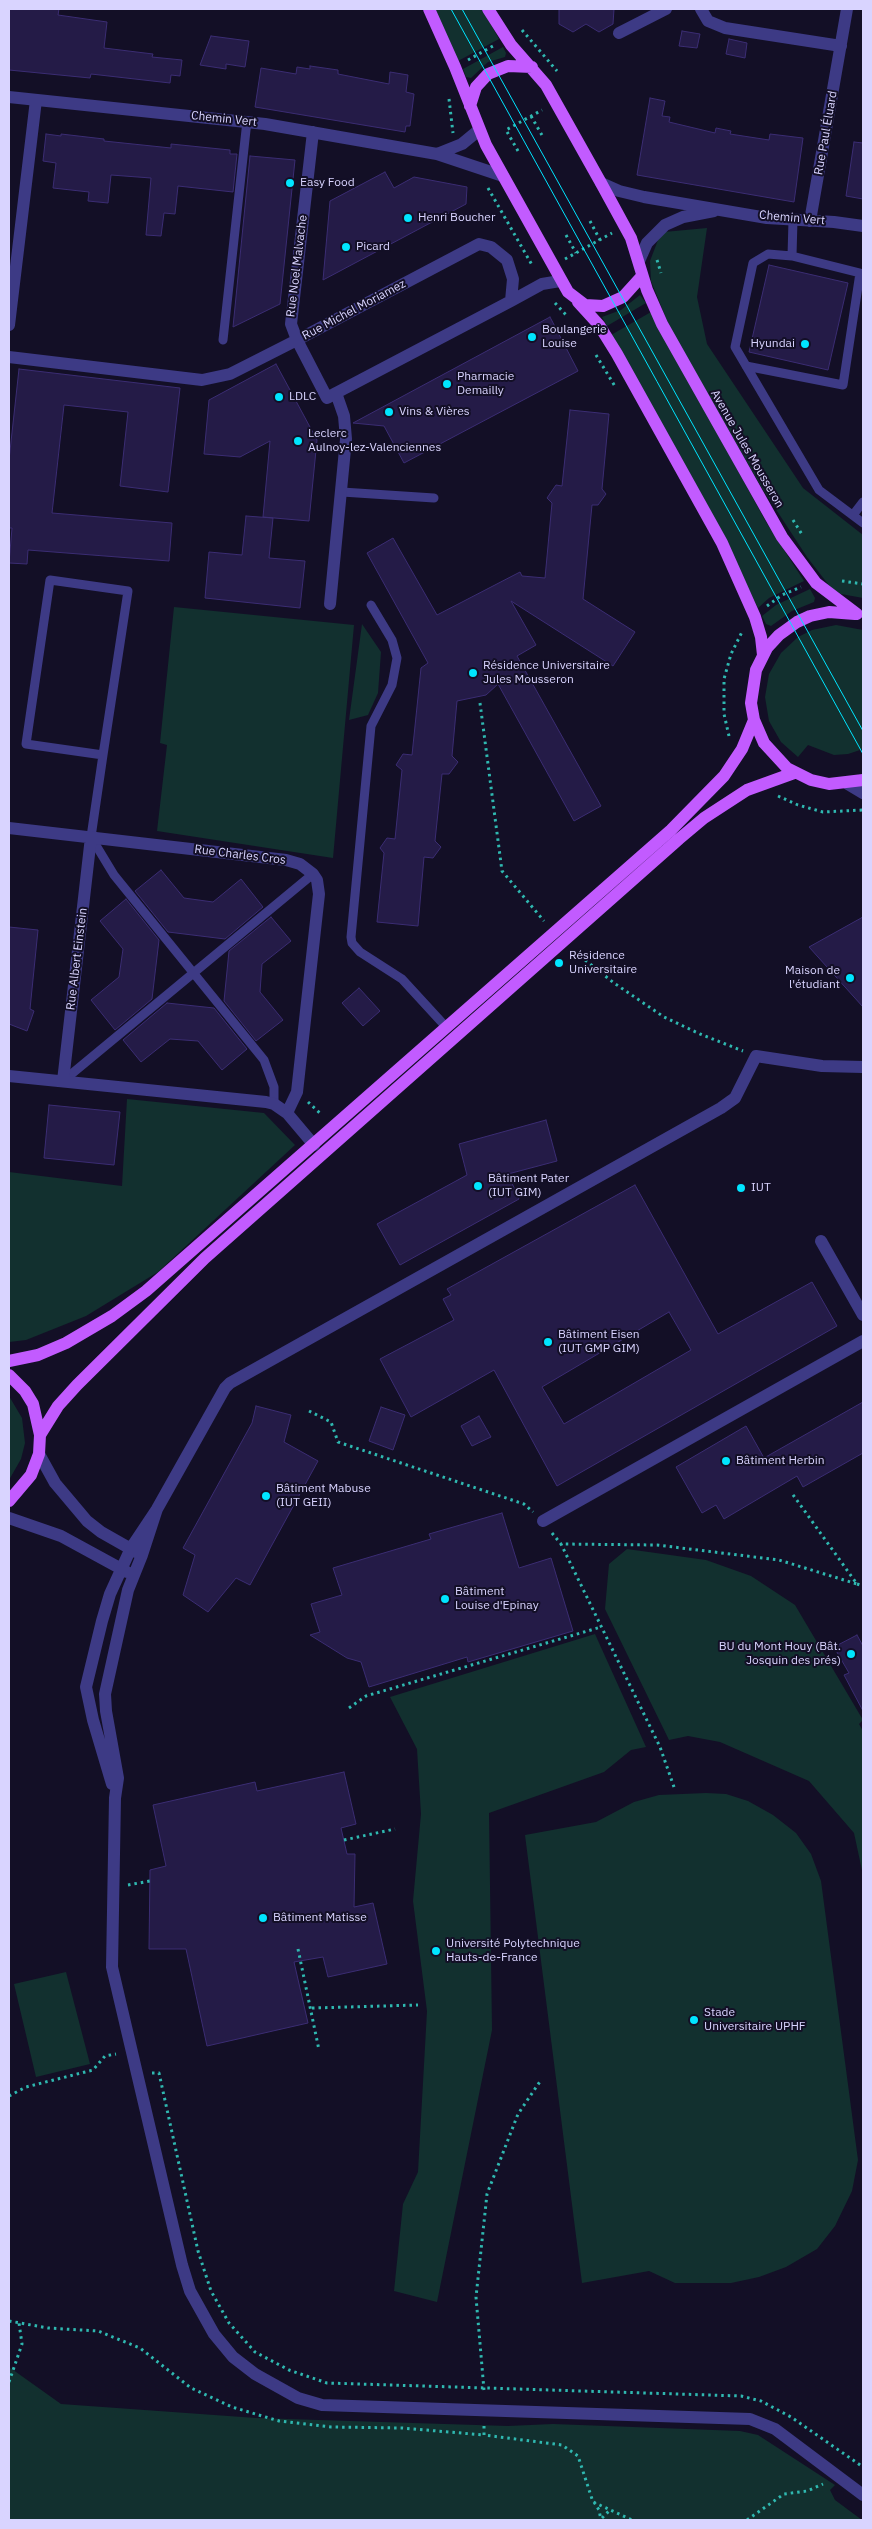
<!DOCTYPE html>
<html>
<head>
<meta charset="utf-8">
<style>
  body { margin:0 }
  #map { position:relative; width:872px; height:2529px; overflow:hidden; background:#130f26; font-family:"IBM Plex Sans",sans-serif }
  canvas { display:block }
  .frame { position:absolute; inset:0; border:10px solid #d9d4ff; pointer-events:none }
</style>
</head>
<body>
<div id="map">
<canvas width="872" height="2529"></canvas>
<div class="frame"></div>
</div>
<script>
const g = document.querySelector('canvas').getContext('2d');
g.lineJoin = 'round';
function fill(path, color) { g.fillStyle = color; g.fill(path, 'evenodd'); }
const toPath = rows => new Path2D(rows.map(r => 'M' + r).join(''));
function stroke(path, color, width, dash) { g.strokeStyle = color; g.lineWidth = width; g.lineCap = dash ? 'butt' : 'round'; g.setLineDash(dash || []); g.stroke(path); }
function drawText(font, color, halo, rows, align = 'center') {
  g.font = font + ' "IBM Plex Sans",sans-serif'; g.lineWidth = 4; g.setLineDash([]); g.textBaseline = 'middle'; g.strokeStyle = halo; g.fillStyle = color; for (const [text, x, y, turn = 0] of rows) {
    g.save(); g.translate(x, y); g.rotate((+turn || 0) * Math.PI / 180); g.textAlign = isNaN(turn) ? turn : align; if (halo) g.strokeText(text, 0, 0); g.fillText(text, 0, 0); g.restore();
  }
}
fill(toPath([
  [434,9,482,9,499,39,458,61],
  [503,47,506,53,505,57,488,62,471,78,466,77,463,69],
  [707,228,697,297,707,344,803,488,863,535,863,598,841,594,831,588,807,557,762,488,670,328,651,281,650,261,658,240,664,232],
  [640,295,646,303,607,326,602,317,621,310],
  [651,312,766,522,804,581,769,598,758,608,707,504,611,335],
  [810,589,815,598,814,602,792,611,771,626,766,624,762,616,776,605],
  [174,607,354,625,333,858,157,831,167,745,160,743],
  [362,624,381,652,378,693,368,715,349,720],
  [836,625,863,630,863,749,848,754,834,755,808,745,798,757,781,742,769,721,765,697,769,674,781,653,798,637,812,630],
  [127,1099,264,1113,295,1145,158,1272,86,1316,26,1340,9,1342,9,1172,122,1186],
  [9,1396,22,1418,25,1443,21,1459,9,1480],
  [627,1549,706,1560,751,1576,795,1605,863,1720,859,1724,863,1731,863,1875,854,1833,809,1781,720,1742,688,1736,669,1740,605,1609,609,1564],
  [595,1634,646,1747,631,1750,604,1772,489,1813,492,2030,437,2302,394,2291,403,2204,418,2172,427,2011,413,1901,421,1814,417,1749,390,1697],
  [706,1793,726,1794,748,1801,773,1815,796,1833,811,1854,821,1881,858,2160,852,2191,835,2226,817,2249,786,2267,759,2277,731,2283,675,2283,649,2271,582,2283,525,1835,596,1822,634,1802,659,1795],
  [66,1972,90,2064,36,2077,14,1984],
  [9,2367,61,2404,256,2418,508,2426,553,2424,740,2431,758,2435,835,2485,830,2490,835,2500,862,2520,9,2520]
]), '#12302f');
const building = toPath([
  [9,9,59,9,58,15,107,22,104,48,153,54,152,57,182,60,180,76,171,75,170,83,91,74,90,78,9,70,9,9],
  [559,9,614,9,613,24,599,32,586,24,573,32,559,24,559,9],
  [682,31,700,34,697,48,679,46,682,31],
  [211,36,249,41,245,67,226,64,226,69,200,65,211,36],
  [729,39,747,43,745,58,726,54,729,39],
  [310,66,338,70,338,74,389,84,390,72,408,75,406,92,414,94,410,126,406,126,405,132,255,107,261,68,296,74,297,67,310,69,310,66],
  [650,98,665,101,662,116,670,117,669,122,715,133,716,128,731,131,730,134,769,140,770,134,803,138,794,202,637,175,650,98],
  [46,134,61,136,61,134,104,139,104,141,171,148,171,144,230,150,230,154,237,154,233,192,178,186,175,214,164,213,161,236,146,235,151,178,111,175,108,203,88,201,89,192,53,188,56,163,43,161,46,134],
  [854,142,863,143,863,199,846,196,854,142],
  [250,156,295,160,280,304,233,327,250,156],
  [385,172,394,188,414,177,467,187,466,204,323,280,330,201,385,172],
  [769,265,848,283,828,370,749,352,769,265],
  [550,317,578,371,404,463,384,426,353,423,550,317],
  [276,364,317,440,309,521,263,517,270,441,240,457,204,454,209,400,276,364],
  [19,369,180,388,168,492,120,486,128,412,64,405,52,513,172,523,169,561,28,550,27,564,9,563,12,528,9,528,9,460,19,369],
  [570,410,609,414,602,489,606,494,598,505,592,505,583,599,635,632,613,666,511,601,536,645,517,656,601,806,574,821,498,684,486,695,457,701,452,756,458,762,449,774,442,774,435,841,441,847,433,858,424,857,418,926,377,922,384,853,380,848,387,838,395,839,402,770,396,765,403,754,412,755,421,668,428,663,367,553,393,538,437,615,520,572,522,576,545,578,552,503,547,498,556,485,562,486,570,410],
  [246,516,273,518,269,558,305,561,300,608,205,598,209,552,242,555,246,516],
  [161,870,184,898,213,902,241,879,263,907,225,939,168,932,135,891,161,870],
  [126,899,159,940,152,999,115,1030,91,1000,119,977,123,949,100,921,126,899],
  [271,917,291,941,262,964,260,992,283,1020,256,1041,224,1001,229,951,271,917],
  [863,917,863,1007,809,947,863,917],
  [9,927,38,930,30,1009,34,1011,27,1031,9,1024,9,927],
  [359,988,380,1011,363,1026,342,1003,359,988],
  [167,1003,214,1008,247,1049,222,1070,198,1041,170,1039,141,1062,123,1040,167,1003],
  [49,1105,120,1112,114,1165,44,1158,49,1105],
  [546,1120,557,1161,508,1174,519,1199,400,1265,377,1224,467,1175,459,1144,546,1120],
  [635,1185,718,1334,812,1282,837,1326,557,1486,494,1370,411,1417,380,1359,454,1320,443,1299,451,1295,447,1289,635,1185],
  [669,1312,691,1350,564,1424,542,1387,669,1312],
  [863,1402,863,1453,803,1487,797,1476,724,1519,716,1505,702,1513,676,1467,746,1426,764,1458,863,1402],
  [256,1406,291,1415,284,1442,318,1461,250,1585,236,1578,208,1612,183,1595,195,1555,183,1548,252,1423,256,1406],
  [381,1407,405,1415,393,1450,369,1441,381,1407],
  [479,1416,491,1437,472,1446,461,1426,479,1416],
  [502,1513,519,1568,551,1558,573,1631,468,1662,467,1657,369,1687,361,1662,347,1658,310,1635,320,1632,311,1604,342,1595,333,1568,431,1539,429,1534,502,1513],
  [857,1635,863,1646,863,1711,844,1675,849,1673,834,1647,857,1635],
  [344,1772,356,1824,341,1828,347,1854,355,1854,354,1907,373,1903,387,1964,328,1977,323,1957,294,1962,308,2023,207,2046,186,1949,149,1949,150,1870,166,1866,153,1805,255,1782,257,1791,344,1772]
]);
fill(building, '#241b47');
stroke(building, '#3b2d73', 1);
stroke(toPath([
  [522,30,557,71],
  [468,60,493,46],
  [449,99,453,133],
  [531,116,543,137],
  [518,151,506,130,542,110],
  [488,188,532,265],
  [590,221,600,240],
  [566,235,576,253],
  [565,259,612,233],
  [657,260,661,273],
  [555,303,567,316],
  [596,355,616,388],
  [793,520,803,536],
  [842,581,863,584],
  [767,606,782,595,801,587],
  [480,703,502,871,544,921],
  [729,736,724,714,724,679,731,654,742,632],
  [778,796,798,805,823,812,863,810],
  [575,952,614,983,664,1017,700,1034,743,1051],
  [308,1102,322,1115],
  [309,1411,331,1422,338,1442,524,1504,533,1512],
  [552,1533,561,1544],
  [857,1584,863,1586],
  [349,1708,366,1696,601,1627],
  [674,1787,660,1747,561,1544,657,1545,779,1560,857,1584,791,1492],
  [344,1840,395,1829],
  [128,1885,150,1881],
  [298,1949,319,2050],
  [312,2008,418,2005],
  [152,2073,159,2073,198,2251,211,2291,229,2323,255,2352,289,2370,327,2383,741,2396,761,2401,791,2417,863,2467],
  [9,2096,26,2087,93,2070,105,2056,116,2054],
  [9,2321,48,2328,98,2331,140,2348,191,2388,232,2407,279,2421,331,2427,402,2428,484,2435],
  [9,2382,22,2344,19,2323],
  [484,2390,476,2297,487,2194,518,2114,541,2080],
  [484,2426,484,2435,562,2445,578,2456,593,2502,632,2520],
  [594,2502,599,2510,601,2520],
  [602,2518,610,2510],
  [747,2520,784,2494,807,2491,823,2484]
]), '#2fb8b0', 3, [2.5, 4]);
stroke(toPath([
  [793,220,792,256,768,254,753,263,735,347,819,490,863,523],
  [223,340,247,121],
  [746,366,843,385,860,273,792,256],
  [342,492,434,498],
  [853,515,863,502],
  [371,605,392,640,397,658,392,685,371,726,351,937,352,943,360,952,402,979,447,1028],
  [103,755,26,744,50,580,128,591,103,755,91,837,114,875,264,1060,274,1087,274,1104],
  [63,1081,313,874]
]), '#3d3a85', 9);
stroke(toPath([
  [701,9,708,21,725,28,841,46],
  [619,33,666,9],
  [9,97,265,124,437,154,503,176],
  [437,154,462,144,479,130],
  [601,183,619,191,644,197,767,218,834,222,863,226],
  [810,221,847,9],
  [639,261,647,243,665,225,683,217,714,211],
  [511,301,513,279,507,260,491,247,479,244,297,340,327,398,336,393,511,301,542,284,560,281],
  [9,325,36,100],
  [9,357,202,380,230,374,297,340,291,324,313,132],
  [330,604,346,439,344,416,336,393],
  [848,784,863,793],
  [9,828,286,860,300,864,313,874,317,880,319,894,297,1092,287,1113],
  [9,1076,266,1102,274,1104,287,1113,314,1145],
  [63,1081,91,837],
  [821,1241,863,1315],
  [39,1454,55,1483,87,1521,101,1532,138,1553],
  [157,1509,142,1555,128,1590,105,1694,106,1711,118,1778,115,1798,112,1967,182,2265,190,2291,214,2334,233,2357,255,2374,298,2398,322,2405,750,2419,775,2429,863,2495],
  [9,1518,61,1536,127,1572],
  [543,1521,863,1341],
  [112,1784,93,1720,86,1687,102,1621,110,1594,131,1548,157,1509,225,1388,230,1383,721,1108,735,1098,756,1056,822,1066,863,1067]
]), '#3d3a85', 12);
stroke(toPath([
  [429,9,455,67,486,145,568,292,585,305,603,306,623,297,642,276],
  [488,9,511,45,546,85,601,183,631,238,647,290,662,324,782,537,816,583,857,614],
  [470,106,476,87,488,74,508,66,532,67],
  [578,302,599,325,617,354,722,543,755,617,761,637,763,655],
  [855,614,829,612,810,616,797,622,779,635,767,648,756,670,751,703,754,720,764,743,787,768,811,780,829,784,863,780],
  [9,1361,38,1355,66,1343,112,1316,146,1291,671,830,724,776,742,749,754,720],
  [9,1375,25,1391,33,1404,40,1435,39,1454,31,1475,9,1501],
  [40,1435,58,1406,77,1385,205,1258,679,839,704,818,747,790,794,773]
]), '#c25bff', 12);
stroke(toPath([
  [451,9,863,754],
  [462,9,863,731]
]), '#00e5ff', 1);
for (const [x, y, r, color] of [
  [290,183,5,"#00e5ff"],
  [408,218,5,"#00e5ff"],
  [346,247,5,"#00e5ff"],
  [532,337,5,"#00e5ff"],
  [805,344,5,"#00e5ff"],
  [447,384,5,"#00e5ff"],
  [279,397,5,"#00e5ff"],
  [389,412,5,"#00e5ff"],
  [298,441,5,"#00e5ff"],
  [473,673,5,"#00e5ff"],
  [559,963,5,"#00e5ff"],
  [850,978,5,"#00e5ff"],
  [478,1186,5,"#00e5ff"],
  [741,1188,5,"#00e5ff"],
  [548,1342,5,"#00e5ff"],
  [726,1461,5,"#00e5ff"],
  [266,1496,5,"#00e5ff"],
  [445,1599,5,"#00e5ff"],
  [851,1654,5,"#00e5ff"],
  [263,1918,5,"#00e5ff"],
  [436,1951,5,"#00e5ff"],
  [694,2020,5,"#00e5ff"]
]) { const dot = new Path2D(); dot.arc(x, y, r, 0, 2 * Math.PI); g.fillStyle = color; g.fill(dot); stroke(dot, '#130f26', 2); }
drawText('12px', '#d9d4ff', '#130f26', [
  ["Chemin Vert",224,119,6],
  ["Rue Paul Éluard",826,133,-80],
  ["Chemin Vert",792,218,5],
  ["Rue Noel Malvache",297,266,-83],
  ["Rue Michel Moriamez",354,310,-28],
  ["Avenue Jules Mousseron",747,449,60],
  ["Rue Charles Cros",240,855,7],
  ["Rue Albert Einstein",77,959,-83]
]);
drawText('12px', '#d9d4ff', '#130f26', [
  ["Easy Food",300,183],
  ["Henri Boucher",418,218],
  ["Picard",356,247],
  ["Boulangerie",542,330],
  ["Louise",542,344],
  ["Hyundai",795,344,"right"],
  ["Pharmacie",457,377],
  ["Demailly",457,391],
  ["LDLC",289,397],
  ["Vins & Vières",399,412],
  ["Leclerc",308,434],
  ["Aulnoy-lez-Valenciennes",308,448],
  ["Résidence Universitaire",483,666],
  ["Jules Mousseron",483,680],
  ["Résidence",569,956],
  ["Universitaire",569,970],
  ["Maison de",840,971,"right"],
  ["l'étudiant",840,985,"right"],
  ["Bâtiment Pater",488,1179],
  ["(IUT GIM)",488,1193],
  ["IUT",751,1188],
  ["Bâtiment Eisen",558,1335],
  ["(IUT GMP GIM)",558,1349],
  ["Bâtiment Herbin",736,1461],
  ["Bâtiment Mabuse",276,1489],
  ["(IUT GEII)",276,1503],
  ["Bâtiment",455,1592],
  ["Louise d'Epinay",455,1606],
  ["BU du Mont Houy (Bât.",841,1647,"right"],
  ["Josquin des prés)",841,1661,"right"],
  ["Bâtiment Matisse",273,1918],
  ["Université Polytechnique",446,1944],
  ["Hauts-de-France",446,1958],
  ["Stade",704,2013],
  ["Universitaire UPHF",704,2027]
], 'left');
</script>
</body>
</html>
